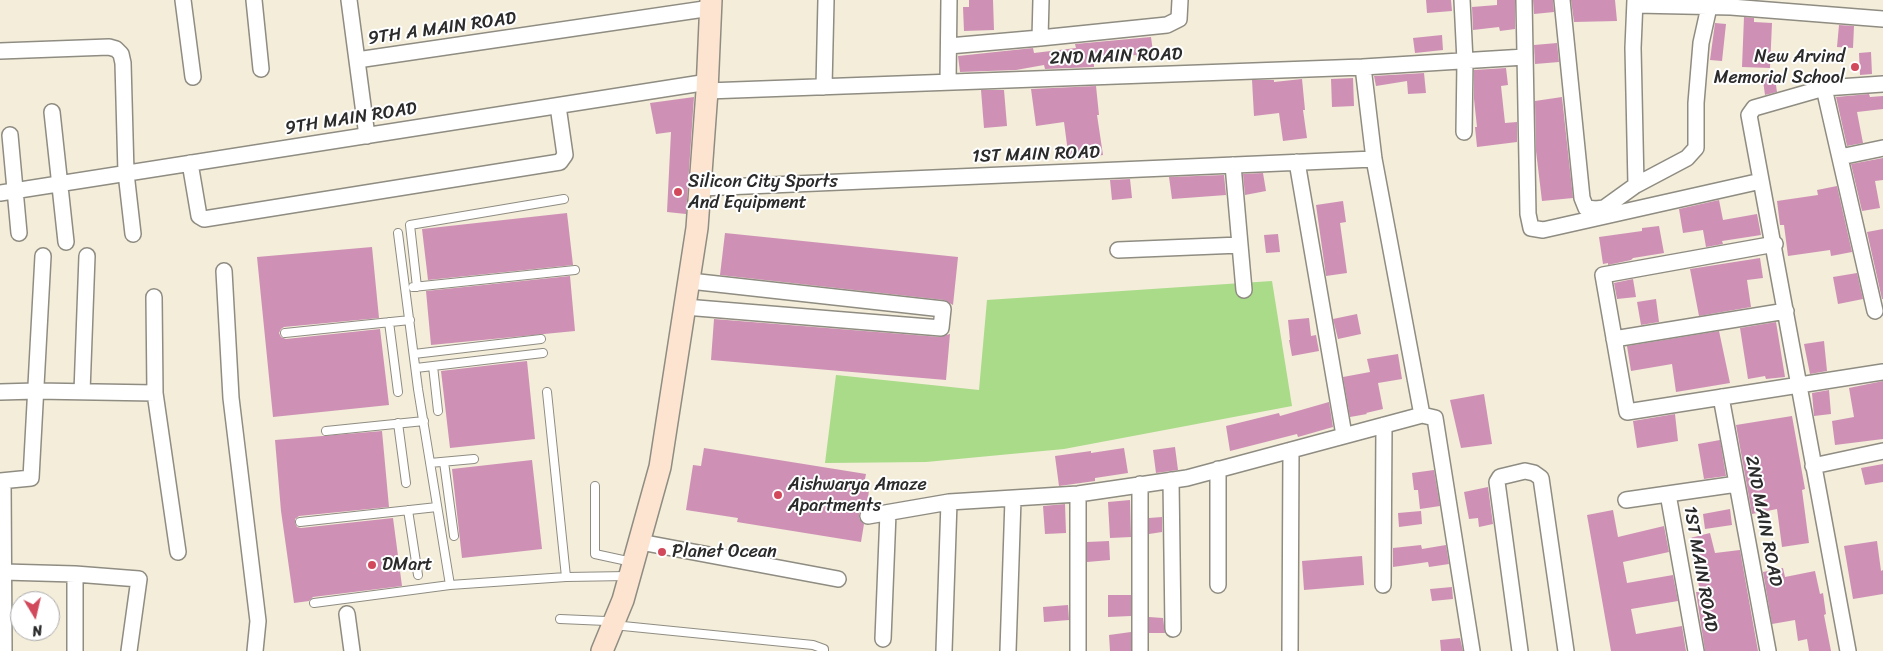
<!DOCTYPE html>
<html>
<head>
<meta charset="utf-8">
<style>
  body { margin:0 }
  #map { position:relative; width:1883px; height:651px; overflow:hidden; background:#f3edda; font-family:Sriracha,sans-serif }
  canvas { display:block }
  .north { position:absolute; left:10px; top:591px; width:50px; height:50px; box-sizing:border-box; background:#fff; border:1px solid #aaa; border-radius:50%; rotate:171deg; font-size:14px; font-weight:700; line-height:20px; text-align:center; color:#2b2b2b }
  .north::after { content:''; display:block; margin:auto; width:18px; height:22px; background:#d1495b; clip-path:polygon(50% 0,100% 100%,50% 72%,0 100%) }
</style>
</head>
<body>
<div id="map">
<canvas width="1883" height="651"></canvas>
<div class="north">N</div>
</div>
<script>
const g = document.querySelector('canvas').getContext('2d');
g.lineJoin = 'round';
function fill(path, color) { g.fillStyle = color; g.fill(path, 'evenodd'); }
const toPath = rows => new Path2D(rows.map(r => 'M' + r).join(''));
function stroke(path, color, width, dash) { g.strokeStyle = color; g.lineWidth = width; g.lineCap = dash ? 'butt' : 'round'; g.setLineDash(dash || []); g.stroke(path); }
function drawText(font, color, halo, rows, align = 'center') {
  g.font = font + ' Sriracha,sans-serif'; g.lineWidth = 4; g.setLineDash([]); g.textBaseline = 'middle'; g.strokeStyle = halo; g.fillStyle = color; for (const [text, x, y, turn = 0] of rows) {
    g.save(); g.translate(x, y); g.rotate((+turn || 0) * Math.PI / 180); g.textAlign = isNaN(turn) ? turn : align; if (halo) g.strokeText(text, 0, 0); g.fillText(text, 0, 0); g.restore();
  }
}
fill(toPath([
  [1272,281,1292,406,1064,449,926,462,825,463,836,375,979,390,987,300]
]), '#a9db89');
fill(toPath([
  [969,0,993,0,994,30,964,31,963,7,969,7],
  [1426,0,1451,0,1452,11,1427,13],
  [1497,0,1515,0,1515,29,1500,31,1499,27,1473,30,1472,7,1497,5],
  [1533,0,1553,0,1554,12,1534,14],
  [1571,0,1615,0,1617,21,1574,22],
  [1744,17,1754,18,1754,22,1772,23,1770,68,1742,67],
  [1715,23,1726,24,1722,61,1710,60],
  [1839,25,1854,26,1853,48,1837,47],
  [1442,35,1443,50,1415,53,1413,38],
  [1151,37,1154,59,1137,61,1136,55,1097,59,1097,63,1094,64,1094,67,1045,69,1044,65,1016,70,960,72,958,56,1033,48,1034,53,1076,48,1075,44],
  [1557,43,1559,62,1535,64,1534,45],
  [1871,52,1872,74,1860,75,1859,53],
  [1506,68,1508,85,1501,86,1505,123,1517,122,1517,142,1477,147,1475,127,1477,127,1474,99,1474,70],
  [1774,72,1777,92,1765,95,1762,73],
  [1424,73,1426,93,1408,94,1407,81,1376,86,1374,76],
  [1353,78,1354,106,1332,107,1331,79],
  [1302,79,1305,110,1303,110,1307,138,1283,141,1279,113,1254,116,1252,80,1274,80,1274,82],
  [1096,86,1099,115,1097,115,1103,155,1069,160,1064,122,1036,126,1031,89],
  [981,90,1004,90,1007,126,984,128],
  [1869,94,1870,97,1883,96,1883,109,1857,112,1863,143,1847,146,1836,97],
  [694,97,686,214,667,212,671,132,656,134,650,103],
  [1562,97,1573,198,1542,201,1536,151,1535,101],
  [1883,158,1883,180,1875,181,1880,208,1862,211,1851,164],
  [1263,173,1266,191,1245,195,1243,174],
  [1224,175,1226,195,1172,199,1169,177],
  [1130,179,1132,198,1112,200,1110,180],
  [1837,186,1852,252,1831,256,1830,250,1788,256,1784,225,1780,225,1777,201,1818,195,1817,190],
  [1719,200,1723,220,1757,214,1761,235,1722,241,1723,244,1706,247,1703,230,1683,233,1679,209],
  [1343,201,1346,222,1340,223,1347,273,1326,276,1316,205],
  [567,213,573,265,428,280,422,229],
  [1659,226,1664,253,1633,258,1631,260,1608,265,1608,263,1603,264,1599,237,1642,231,1642,228],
  [1883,229,1883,299,1882,299,1867,232],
  [725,233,958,257,953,305,944,300,720,275],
  [1278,234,1280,252,1266,253,1264,235],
  [372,247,379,318,284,327,281,329,279,333,281,337,286,339,380,329,389,405,273,417,257,257],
  [1760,258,1763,278,1747,280,1751,307,1699,316,1690,269],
  [1857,273,1863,299,1838,304,1833,277],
  [570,276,575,331,431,345,426,291],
  [1633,279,1636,297,1617,299,1614,283],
  [1656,299,1659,322,1641,325,1637,302],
  [1357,314,1361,334,1338,339,1333,319],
  [1309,318,1311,336,1316,335,1319,351,1292,356,1289,340,1290,340,1288,320],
  [714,319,940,337,950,334,946,380,711,360],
  [1776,322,1785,377,1766,379,1765,376,1748,379,1740,328],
  [1719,331,1730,383,1676,392,1672,364,1631,371,1627,346],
  [1824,341,1827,371,1810,374,1804,344],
  [1398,354,1402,379,1378,383,1383,409,1366,413,1367,414,1350,417,1343,377,1370,372,1367,359],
  [527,361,535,439,450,448,441,371],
  [1883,381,1883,439,1835,445,1832,421,1854,417,1849,388],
  [1829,390,1831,414,1814,416,1812,393],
  [1484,394,1492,444,1461,448,1450,400],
  [1329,402,1333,427,1298,437,1297,434,1230,451,1226,426,1279,413,1280,416],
  [1675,414,1678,441,1637,448,1633,421],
  [1792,416,1805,489,1802,490,1809,543,1782,547,1777,509,1752,514,1736,425],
  [382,431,389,507,299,516,295,519,295,523,297,527,301,528,393,518,402,586,313,597,309,601,294,603,281,511,275,440],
  [1720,440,1726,476,1704,479,1698,444],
  [1175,447,1178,470,1156,473,1153,450],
  [704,448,866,474,863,489,869,490,867,507,862,509,859,513,859,518,864,524,861,542,737,522,738,518,686,510,693,465,701,466],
  [1124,448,1128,473,1095,478,1095,481,1059,486,1055,456,1091,451,1091,453],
  [532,460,542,549,462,558,452,469],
  [1883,464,1883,482,1865,485,1861,468],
  [1434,470,1440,506,1420,509,1418,490,1414,490,1412,473],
  [1488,487,1493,524,1479,527,1478,518,1469,519,1464,492],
  [1130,500,1131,537,1110,538,1108,502],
  [1065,504,1066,533,1045,534,1043,506],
  [1730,509,1732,525,1705,529,1703,514],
  [1613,510,1618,537,1664,526,1669,552,1623,562,1627,583,1673,575,1678,601,1631,609,1636,634,1682,626,1686,651,1611,651,1587,515],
  [1421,511,1422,524,1399,527,1398,513],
  [1162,517,1162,532,1149,534,1149,518],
  [1710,533,1715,553,1740,550,1758,651,1705,651,1696,592,1700,592,1690,538],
  [1109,541,1110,560,1087,562,1087,542],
  [1877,541,1881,571,1883,570,1883,594,1853,599,1844,546],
  [1421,545,1422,549,1446,545,1449,564,1429,567,1428,562,1393,567,1393,548],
  [1362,556,1364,585,1304,590,1302,561],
  [1783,568,1785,577,1815,571,1820,594,1823,593,1826,614,1824,615,1831,651,1809,651,1807,639,1798,641,1795,620,1772,624,1763,572],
  [1452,587,1453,599,1432,601,1430,589],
  [1108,595,1131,595,1131,616,1108,617],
  [1068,605,1069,620,1044,622,1043,607],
  [1149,617,1163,618,1165,633,1149,633],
  [1131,632,1131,651,1110,651,1109,635],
  [1460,638,1463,651,1441,651,1440,640]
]), '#ce91b5');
const lane = toPath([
  [398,233,418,389,450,585,566,577,628,576],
  [413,287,575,270],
  [417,287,410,225,564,199],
  [389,322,398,392],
  [285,333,410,320],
  [414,354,541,339],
  [433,366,438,411],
  [416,368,543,353],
  [547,392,566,577],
  [398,423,406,483],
  [326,431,424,421],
  [444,462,454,536],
  [430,463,474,459],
  [595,486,595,554,632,562],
  [408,510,418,575],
  [300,522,437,507],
  [314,603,450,585],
  [560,619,606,621,613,625,813,645,824,649,824,651]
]);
const street = toPath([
  [183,0,193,77],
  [254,0,261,69],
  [349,0,367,136],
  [1041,0,1040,38,1167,25,1179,19,1180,0],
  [1462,0,1465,61,1464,132],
  [1524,0,1528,214,1531,228,1543,230,1761,181],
  [1562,0,1582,198,1586,208,1596,209,1604,208,1636,185,1687,158,1696,148,1696,103,1701,43,1709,7,1708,0],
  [1635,0,1633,48,1636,185],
  [1636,5,1731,7,1883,19],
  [949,46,1040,38],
  [0,51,109,47,116,49,121,54,123,63,126,173,133,234],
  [357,60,711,8],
  [1363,67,1374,159,1422,415],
  [948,82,949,0],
  [824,87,826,0],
  [1824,88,1875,311],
  [707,91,1363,67,1525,57],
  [52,112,66,242],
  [10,135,19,233],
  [1841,158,1845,156,1883,148],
  [1297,162,1344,435],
  [190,163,199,216,204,219,560,162,565,155,558,106],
  [701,188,1374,159],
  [0,193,708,82],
  [1775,244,1603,275,1627,412,1883,372],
  [1240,245,1244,290],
  [1118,250,1240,245,1233,165],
  [224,271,231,398,258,621,255,651],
  [154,297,155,393,178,552],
  [685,307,941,328,943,309,690,281],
  [1614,339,1786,311],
  [0,392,36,391,155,393],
  [82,392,87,256],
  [1721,397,1768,651],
  [1813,466,1883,451],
  [1171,480,1173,629],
  [0,481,31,478,43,256],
  [3,481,4,651],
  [1078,494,1078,651],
  [1668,494,1696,651],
  [1626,500,1737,484],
  [868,516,949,502,1078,494,1187,478,1422,415,1435,418,1472,651],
  [640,542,838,579],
  [4,572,75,574,139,579,129,651],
  [75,574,75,651],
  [1218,585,1218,469],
  [1383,585,1384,425],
  [347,614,352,651],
  [883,639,888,513],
  [944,651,949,502],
  [1008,651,1013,499],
  [1140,651,1140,484],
  [1290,651,1291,450],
  [1520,651,1497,482,1500,477,1525,471,1534,473,1541,478,1566,651],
  [1848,651,1749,115,1754,108,1824,88,1883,84]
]);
const secondary = toPath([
  [602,651,623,600,660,467,697,228,707,91,711,0]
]);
stroke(lane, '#8f8c82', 10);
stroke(street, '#8f8c82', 18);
stroke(secondary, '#8f8c82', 24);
stroke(lane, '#fff', 8);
stroke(street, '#fff', 15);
stroke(secondary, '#fde4d1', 21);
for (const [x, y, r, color] of [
  [1855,67,5,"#d1495b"],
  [678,192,5,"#d1495b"],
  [778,495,5,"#d1495b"],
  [662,552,5,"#d1495b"],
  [372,565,5,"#d1495b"]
]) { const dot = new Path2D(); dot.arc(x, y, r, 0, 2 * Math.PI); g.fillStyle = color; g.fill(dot); stroke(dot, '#fff', 2); }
drawText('18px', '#2b2b2b', '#fff', [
  ["9TH A MAIN ROAD",442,29,-8],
  ["2ND MAIN ROAD",1116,57,-2],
  ["9TH MAIN ROAD",351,119,-9],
  ["1ST MAIN ROAD",1036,155,-2],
  ["2ND MAIN ROAD",1763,521,79],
  ["1ST MAIN ROAD",1700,569,80]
]);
drawText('18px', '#2b2b2b', '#fff', [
  ["New Arvind",1845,57,"right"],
  ["Memorial School",1845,78,"right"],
  ["Silicon City Sports",688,182],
  ["And Equipment",688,203],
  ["Aishwarya Amaze",788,485],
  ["Apartments",788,506],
  ["Planet Ocean",672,552],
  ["DMart",382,565]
], 'left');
</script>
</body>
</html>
